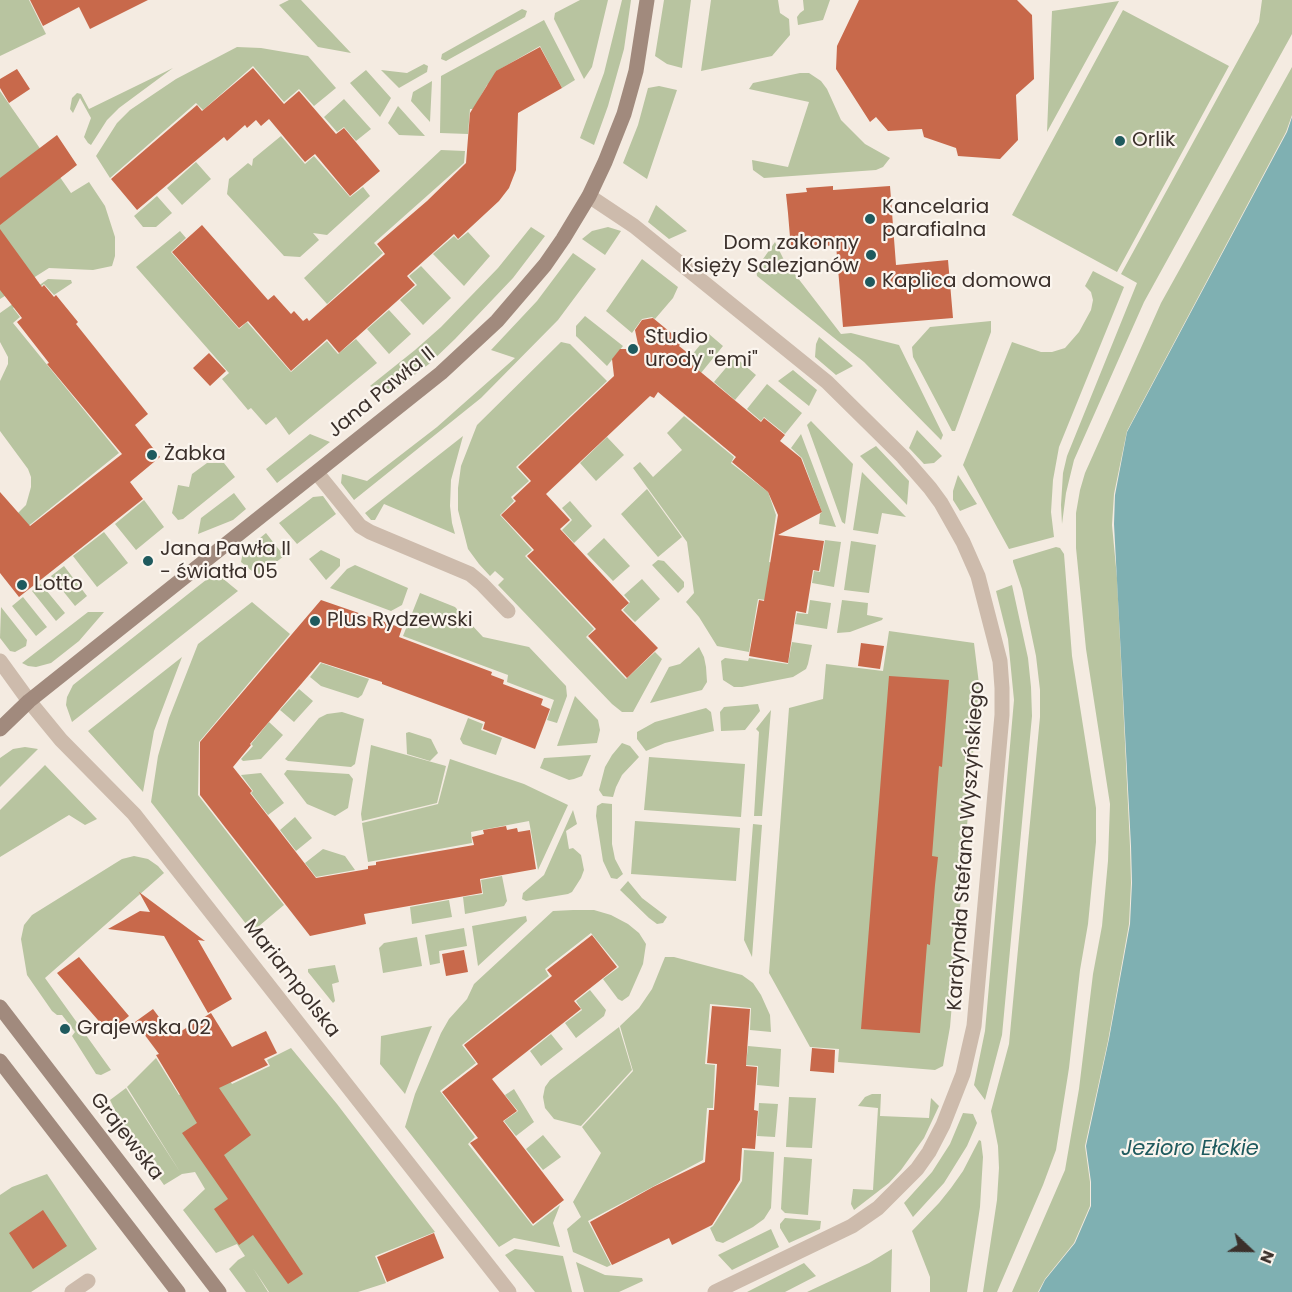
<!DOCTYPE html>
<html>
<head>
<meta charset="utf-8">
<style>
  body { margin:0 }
  #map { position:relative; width:1292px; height:1292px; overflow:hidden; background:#f4ebe1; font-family:Poppins,sans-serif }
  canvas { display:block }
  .north { position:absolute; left:1220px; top:1220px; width:60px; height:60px; -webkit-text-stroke:4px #fbf5ee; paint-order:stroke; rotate:112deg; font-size:16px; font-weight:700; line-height:24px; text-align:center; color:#3b302b }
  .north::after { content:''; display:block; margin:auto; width:21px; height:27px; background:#3b302b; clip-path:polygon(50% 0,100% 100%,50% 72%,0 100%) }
</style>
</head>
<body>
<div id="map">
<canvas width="1292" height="1292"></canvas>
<div class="north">N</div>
</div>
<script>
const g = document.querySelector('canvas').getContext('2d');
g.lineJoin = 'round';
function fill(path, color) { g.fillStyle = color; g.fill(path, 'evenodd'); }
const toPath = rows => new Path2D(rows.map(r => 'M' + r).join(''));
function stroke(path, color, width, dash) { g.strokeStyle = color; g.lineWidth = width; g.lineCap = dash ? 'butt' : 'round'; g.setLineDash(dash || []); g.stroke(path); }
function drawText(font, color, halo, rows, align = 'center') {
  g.font = font + ' Poppins,sans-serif'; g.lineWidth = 4.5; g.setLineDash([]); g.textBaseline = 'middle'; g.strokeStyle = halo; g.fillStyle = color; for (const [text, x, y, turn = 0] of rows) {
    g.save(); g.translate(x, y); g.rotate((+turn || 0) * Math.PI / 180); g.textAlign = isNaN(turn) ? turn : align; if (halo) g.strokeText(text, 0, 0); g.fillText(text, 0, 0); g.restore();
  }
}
fill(toPath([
  [0,0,29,0,46,34,0,56],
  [289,0,301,0,351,53,318,47,279,5],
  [580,0,608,0,592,67,584,79,554,19,555,13],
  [622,0,631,0,624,49,608,106,594,145,580,138,604,73],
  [664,0,691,0,682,68,667,64,655,56],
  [711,0,778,0,780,13,789,19,790,35,772,56,701,71],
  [803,0,830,0,823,20,798,25,797,17,800,13,804,10],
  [1262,0,1292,0,1292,34,1144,302,1074,460,1066,493,1062,524,1061,505,1063,473,1067,456,1137,283,1121,274,1259,22],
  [1119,1,1047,132,1052,11],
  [522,9,527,11,525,17,446,61,441,59,442,54],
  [1123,10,1229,66,1117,272,1012,215],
  [544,20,575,80,562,88,540,46,495,72,499,79,487,85,479,99,477,109,470,109,468,134,440,133,441,76],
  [237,47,261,48,308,56,336,88,314,106,299,89,284,102,253,66,203,110,196,103,110,178,96,156,117,123,130,110,176,79],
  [424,64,428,66,427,72,399,88,381,70,407,73],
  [1292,67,1292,115,1286,132,1127,431,1114,494,1112,525,1117,578,1130,846,1131,883,1129,924,1108,1041,1085,1146,1090,1182,1090,1206,1074,1243,1045,1279,1038,1292,1012,1292,1065,1170,1079,1089,1093,974,1102,926,1108,861,1110,804,1086,649,1076,548,1076,513,1080,490,1085,473,1161,303],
  [173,68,119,108,107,120,91,145,88,143,84,137,91,118,80,98,73,113,70,109,72,98,77,93,81,94,89,109],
  [366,70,391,98,380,117,350,83],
  [800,73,809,73,821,81,827,89,841,120,865,144,890,158,883,167,876,170,764,178,753,170,752,160,788,167,809,102,749,89,753,83],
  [432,81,430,122,411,101,413,92],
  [659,86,677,90,647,179,623,163,638,125,648,88],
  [0,91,71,193,89,182,105,206,115,237,115,256,112,266,93,270,49,268,0,299],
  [344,99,371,129,356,141,344,127,337,132,324,117],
  [398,106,425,136,399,135,388,123],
  [281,136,305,164,314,156,350,197,363,187,370,196,327,235,313,233,319,240,300,257,284,256,227,194,229,179,248,163,252,166,253,159],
  [441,150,465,151,464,163,374,243,383,253,327,304,304,278],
  [196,162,211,179,182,205,167,188],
  [157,196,172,213,156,227,143,227,134,216],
  [656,205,687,231,669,239,648,222],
  [531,227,545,236,513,278,455,339,429,364,389,394,370,386,415,350,441,327,498,268],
  [608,227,621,231,605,255,582,239,592,231],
  [180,231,186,238,171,252,239,329,247,322,291,372,327,341,338,354,356,339,377,363,289,435,276,417,266,425,251,408,248,410,222,379,229,373,136,267],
  [468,232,490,256,464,286,433,254,454,236,458,240],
  [775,242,784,260,841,334,851,333,899,345,943,435,941,440,864,362,757,276,756,269],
  [573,253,596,269,558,320,481,398,354,500,341,483,342,474,367,481,437,427,515,358,491,350,537,301],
  [642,259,678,287,673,298,655,319,652,317,642,319,632,333,606,311],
  [421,266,451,298,423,325,400,300,417,285,409,276],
  [1093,271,1124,287,1059,447,1053,480,1051,512,1054,537,1009,549,963,465,1012,342,1041,352,1052,352,1065,348,1079,332,1091,310,1093,300,1091,292,1085,286],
  [48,279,71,280,72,283,54,295,44,284,13,308,20,317,13,323,119,453,16,536,7,524,26,505,31,487,31,477,28,469,0,431,0,381,8,364,8,357,0,342,0,313],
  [389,310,411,334,389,354,367,329],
  [585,316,623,346,607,366,576,336,576,326],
  [991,321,991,332,955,431,952,431,913,357,912,347,930,327],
  [709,334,723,346,701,373,687,361],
  [819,337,853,366,836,375,815,357,816,344],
  [561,342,570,344,607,381,516,467,529,481,511,497,514,501,500,515,532,550,525,556,594,629,586,637,626,679,655,652,662,659,633,712,622,712,612,704,498,585,504,579,495,571,490,576,479,564,468,549,458,510,458,488,461,466,477,425],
  [735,357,756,375,735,400,714,382],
  [793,370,817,390,809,406,778,381],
  [767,384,802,413,785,434,764,417,761,421,747,409],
  [684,416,734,457,731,463,768,492,776,515,769,562,773,563,765,600,758,599,749,652,717,646,699,617,686,602,694,593,687,542,633,468,640,462,653,477,682,450,667,433],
  [811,421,853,464,845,524,842,522,807,425],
  [917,430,942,456,934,463,924,464,909,448],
  [310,434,330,442,277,483,266,469],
  [801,434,836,527,819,524,820,514,822,512,802,458,791,448],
  [463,436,451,480,450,506,452,523,455,534,384,504,375,520,371,520,365,513],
  [607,437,624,455,596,481,580,463],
  [876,446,909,481,907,505,860,456],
  [207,463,224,463,235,477,183,519,178,520,172,513,178,485,189,487,192,474],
  [862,472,906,517,882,513,878,534,853,530],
  [958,475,977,504,960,511,953,500,953,491],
  [647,489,682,537,658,557,621,514],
  [234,493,246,509,233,520,198,534,201,518],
  [323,496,336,514,297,544,279,523,313,497],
  [144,500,164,527,136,550,115,524],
  [570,501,592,526,574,543,562,530,572,520,562,508],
  [104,532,128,563,97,587,73,556],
  [266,533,284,556,258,576,241,562,243,552],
  [604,538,630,566,613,581,587,554],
  [825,540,841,542,834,587,812,583,814,571,820,572],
  [851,541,876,545,869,593,844,590],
  [1056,547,1060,548,1064,554,1072,656,1096,808,1096,842,1088,924,1080,970,1069,1068,1056,1150,1043,1185,997,1292,983,1292,997,1200,999,1168,998,1146,991,1111,1009,1044,1040,717,1040,690,1036,656,1022,589,1013,562,1013,560],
  [321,550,340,559,340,566,326,580,309,559],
  [658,560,664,561,684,582,684,587,678,593,652,565],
  [355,565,408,588,402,605,391,611,330,588,347,569],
  [64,566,87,596,75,606,51,576],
  [211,576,221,577,238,591,72,722,66,705,67,697,73,685],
  [642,579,660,599,635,622,623,610,630,602,624,595],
  [41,584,65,613,56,621,32,591],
  [1012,585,1028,658,1031,687,1032,716,1002,1035,985,1100,974,1085,985,1031,1014,700,1008,639,996,591],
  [420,593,455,607,483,637,529,647,566,686,567,696,557,723,547,720,554,700,507,682,508,675,403,636],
  [23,597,47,627,36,636,12,606],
  [810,600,831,603,827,629,795,624,797,613,808,614],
  [842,600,868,603,867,615,883,618,882,620,850,632,837,633],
  [252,602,290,634,199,742,198,795,284,905,259,926,250,929,151,802,158,756,169,718,198,644],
  [1,607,27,640,26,646,15,652,10,651,0,638],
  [88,612,104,612,79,641,51,663,36,667,28,666,22,663],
  [889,631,974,643,979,684,950,1027,943,1066,935,1070,838,1062,839,1049,810,1047,769,973,789,708,823,699,826,664,883,671],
  [792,642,812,645,808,664,806,669,793,677,742,687,734,687,723,680,721,661,725,658,748,661,749,658,788,664],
  [699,647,704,657,706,667,707,682,702,690,650,703,669,667,680,664],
  [182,657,154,731,143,792,88,731],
  [321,663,369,679,362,695,358,698,321,686,310,677],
  [299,689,313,701,294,722,280,710],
  [575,696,598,720,600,730,597,743,557,746],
  [758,704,760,711,745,730,721,731,720,712,724,707],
  [706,708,711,712,714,731,665,743,646,751,637,739,637,732,655,722],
  [771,710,762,816,754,816,759,732,756,729],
  [342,712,364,719,355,764,351,767,288,761,285,759,319,718,327,714],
  [468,718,483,724,481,730,502,738,496,755,463,744,460,739],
  [269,722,283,735,261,759,243,761,241,759,253,746,251,744],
  [409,732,431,739,438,753,430,761,407,754,406,733],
  [622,743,630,746,639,757,622,775,616,787,613,797,603,796,599,790,605,767,612,755],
  [371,745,446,766,437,803,362,821,361,814],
  [25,747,38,749,0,787,0,758,13,749],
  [591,755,582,776,574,779,569,780,540,768,544,758],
  [649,757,745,764,741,817,644,810],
  [450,759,524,784,568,805,538,870,529,821,471,832,472,843,368,862,362,823,438,804],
  [45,765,97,819,85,825,69,815,0,857,0,810],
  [287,770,349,774,353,779,348,808,335,816,307,804,284,774],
  [261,773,284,803,268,815,251,793,253,791,241,775],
  [602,803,612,804,612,844,615,859,623,874,617,879,611,878,603,861,596,816,597,806],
  [573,810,577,824,566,831,569,849,573,848,581,855,584,870,581,878,572,892,568,894,526,901,522,899,523,893,544,875],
  [295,817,312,838,296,851,280,830],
  [635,821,740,828,736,881,631,874],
  [753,824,762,825,752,957,744,940],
  [323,849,345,856,355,870,316,877,305,863],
  [134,856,148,859,158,866,164,873,45,978,111,1070,101,1075,96,1074,72,1036,75,1032,62,1015,57,1015,52,1011,27,975,21,939,24,925,32,915,122,859],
  [502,876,507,901,504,906,465,914,463,897,483,894,481,880],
  [628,881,642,898,667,917,663,923,657,924,649,918,620,890],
  [449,900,452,917,412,924,410,907],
  [573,910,594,910,611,915,628,924,639,933,646,944,643,964,629,996,622,1001,618,999,603,979,619,967,591,933,545,969,549,976,462,1045,476,1063,440,1091,475,1137,468,1144,533,1226,560,1205,553,1223,560,1247,514,1238,499,1247,405,1127,415,1094,441,1033,449,1019,467,999,474,984,553,911],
  [526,916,527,921,478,966,472,926],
  [464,928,467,946,439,951,440,963,430,965,425,935],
  [417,937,422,966,383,973,379,948,384,943],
  [665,957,674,957,742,975,753,983,761,995,770,1015,771,1032,750,1030,751,1008,710,1004,705,1064,715,1065,713,1108,707,1108,703,1160,588,1221,611,1265,607,1267,573,1252,567,1229,581,1217,573,1202,601,1153,582,1127,633,1071,620,1026,639,1008,652,989],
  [335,965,339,982,332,984,335,1001,333,1003,308,972,308,969],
  [590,990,606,1010,604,1016,576,1038,565,1023,582,1010,576,1001],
  [432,1026,419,1057,405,1094,380,1064,381,1036],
  [619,1027,632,1070,581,1126,554,1119,545,1108,543,1097,545,1087,550,1080],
  [551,1034,563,1049,541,1066,530,1051],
  [748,1046,781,1049,779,1087,757,1085,758,1066,746,1065],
  [291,1048,337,1104,435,1232,375,1256,386,1283,358,1292,269,1292,253,1268,268,1292,246,1292,229,1269,238,1260,245,1256,237,1244,216,1253,183,1210,205,1189,195,1172,182,1174,164,1185,123,1127,110,1100,126,1088,180,1172,127,1087,156,1058,179,1095,223,1070,232,1084,270,1066,267,1060],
  [514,1089,534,1122,516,1136,504,1121,518,1111,505,1095],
  [872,1094,881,1094,880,1116,929,1118,931,1098,939,1106,924,1138,901,1170,889,1183,854,1210,851,1204,853,1189,873,1190,878,1108,858,1106,865,1097],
  [789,1097,816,1098,812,1148,786,1147],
  [759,1103,778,1104,775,1137,757,1136],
  [963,1113,973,1114,977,1123,967,1146,944,1183,913,1217,904,1203,932,1172,950,1144],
  [543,1135,561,1157,543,1170,526,1149],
  [979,1140,981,1141,983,1157,980,1207,967,1292,930,1292,930,1277,912,1231,939,1203,951,1188,963,1171],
  [744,1150,774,1152,771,1208,764,1219,753,1227,723,1243,716,1241,710,1228,713,1226,742,1181],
  [784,1157,812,1159,808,1215,785,1213,781,1209],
  [47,1174,97,1249,31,1292,0,1292,0,1195,12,1187],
  [785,1218,821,1221,820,1229,789,1243,780,1228,780,1224],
  [771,1229,779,1247,732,1270,718,1255],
  [515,1249,563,1256,572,1292,535,1292,505,1255],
  [892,1249,891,1292,807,1292,869,1263],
  [576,1262,605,1275,642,1278,643,1281,619,1292,584,1292],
  [804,1263,816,1276,785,1292,747,1292]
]), '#b8c4a0');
fill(toPath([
  [1292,117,1292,1292,1039,1292,1045,1280,1075,1243,1091,1206,1091,1182,1086,1146,1109,1039,1130,924,1132,883,1131,846,1114,524,1115,495,1127,432,1287,132]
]), '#7fb0b2');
fill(toPath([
  [30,0,148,0,90,29,79,7,43,26],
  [859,0,1017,0,1032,15,1034,79,1016,95,1018,140,1000,159,958,156,956,148,924,137,922,129,888,131,876,117,870,122,836,69,837,46],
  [540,47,562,88,518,113,516,170,509,188,499,201,458,239,454,234,407,276,415,285,339,353,327,339,291,371,248,321,239,328,172,252,202,225,268,300,274,295,291,314,294,311,303,321,307,318,309,321,385,254,377,244,427,201,466,163,470,113,496,71],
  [253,68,284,104,299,91,336,134,344,128,380,171,350,196,315,154,305,162,269,119,261,126,256,120,247,128,245,125,227,141,224,137,137,210,111,179,197,105,202,111],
  [17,69,30,89,9,103,0,88,0,79],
  [57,135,77,165,0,225,0,178],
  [833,186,833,190,890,186,896,265,948,260,953,318,843,327,836,245,791,249,788,213,786,194,807,192,806,188],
  [0,229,42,287,44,285,54,297,56,295,78,322,76,324,148,414,135,425,160,457,130,482,143,499,19,597,0,573,0,492,30,526,122,454,47,364,49,363,17,322,22,318,0,290],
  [653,318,682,342,679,346,689,354,685,359,761,422,764,418,785,435,780,441,801,458,822,512,778,535,824,541,819,571,813,570,806,613,796,611,788,663,749,656,759,600,764,601,778,515,768,492,732,462,736,457,658,392,654,398,650,396,546,494,570,520,560,529,629,603,621,610,658,648,627,678,588,636,596,629,527,556,534,550,501,515,516,501,513,498,531,481,518,467,614,376,612,359,620,349,639,349,635,330,642,320],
  [209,353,226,371,210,386,193,368],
  [321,600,402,628,399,637,492,672,491,675,504,680,503,684,543,699,541,705,550,709,535,749,483,729,485,722,382,684,382,682,320,662,250,744,251,745,233,767,252,791,250,793,316,878,368,869,368,866,376,865,376,862,474,845,472,837,484,834,483,830,506,826,507,830,517,828,518,832,530,830,536,869,480,879,482,893,364,914,366,924,310,936,200,795,200,742],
  [861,643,884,646,880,669,858,666],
  [889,676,949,680,942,767,939,766,932,856,938,857,935,885,930,945,927,944,920,1033,861,1029],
  [139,892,205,941,198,940,232,999,208,1013,164,936,108,929,140,911,150,912],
  [592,935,617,967,574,1001,581,1009,492,1079,517,1111,503,1121,564,1200,533,1224,470,1143,478,1138,442,1092,478,1064,464,1045,552,976,547,970],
  [464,950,468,972,446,976,442,954],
  [79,957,129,1016,111,1031,106,1025,104,1027,57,973],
  [712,1006,750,1009,746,1066,757,1067,754,1110,758,1111,755,1149,742,1148,740,1180,712,1225,672,1245,669,1238,612,1265,590,1222,653,1187,705,1162,709,1110,714,1110,717,1064,707,1063],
  [153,1009,173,1036,211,1013,232,1047,266,1031,277,1053,264,1059,268,1065,219,1088,251,1135,224,1155,303,1274,288,1284,253,1235,239,1245,214,1209,228,1199,182,1133,197,1123,156,1055,159,1054,135,1022],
  [812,1048,835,1050,834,1073,810,1071],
  [43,1210,67,1246,33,1269,9,1233],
  [434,1233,444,1258,387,1282,377,1257]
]), '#c8694b');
stroke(toPath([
  [589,196,634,226,827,382,903,457,930,488,941,503,963,542,978,576,1000,661,1002,688,1002,715,974,1026,963,1074,943,1125,929,1152,917,1169,878,1208,852,1226,715,1292],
  [317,473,360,526,370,532,470,574,482,584,508,611],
  [0,661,29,701,61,740,134,814,509,1292],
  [72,1292,88,1281]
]), '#cdbbac', 15);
stroke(toPath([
  [0,729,29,701,441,373,497,321,545,265,563,239,589,196,605,162,624,114,636,71,647,0],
  [0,1007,219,1292],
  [0,1061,178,1292]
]), '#a18a7d', 15);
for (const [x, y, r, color] of [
  [1120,141,6,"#1f5a5e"],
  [870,219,6,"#1f5a5e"],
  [871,255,6,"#1f5a5e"],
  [870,282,6,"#1f5a5e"],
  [633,349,6,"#1f5a5e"],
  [152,455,6,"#1f5a5e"],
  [148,561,6,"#1f5a5e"],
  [22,585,6,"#1f5a5e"],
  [315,621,6,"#1f5a5e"],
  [65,1029,6,"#1f5a5e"]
]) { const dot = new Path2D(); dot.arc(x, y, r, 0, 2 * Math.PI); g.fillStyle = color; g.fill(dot); stroke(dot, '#fbf5ee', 2); }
drawText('20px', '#3b302b', '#fbf5ee', [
  ["Orlik",1132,141],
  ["Kancelaria",882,208],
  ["parafialna",882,231],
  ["Dom zakonny",859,244,"right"],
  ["Księży Salezjanów",859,267,"right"],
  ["Kaplica domowa",882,282],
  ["Studio",645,338],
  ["urody \"emi\"",645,361],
  ["Żabka",164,455],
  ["Jana Pawła II",160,550],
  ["- światła 05",160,573],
  ["Lotto",34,585],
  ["Plus Rydzewski",327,621],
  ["Grajewska 02",77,1029]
], 'left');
drawText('20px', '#3b302b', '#fbf5ee', [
  ["Jana Pawła II",382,393,-39],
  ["Kardynała Stefana Wyszyńskiego",967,846,-86],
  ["Mariampolska",291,979,52],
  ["Grajewska",126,1137,52]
]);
drawText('italic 21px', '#1f5a5e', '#fbf5ee', [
  ["Jezioro Ełckie",1190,1150]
]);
</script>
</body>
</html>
